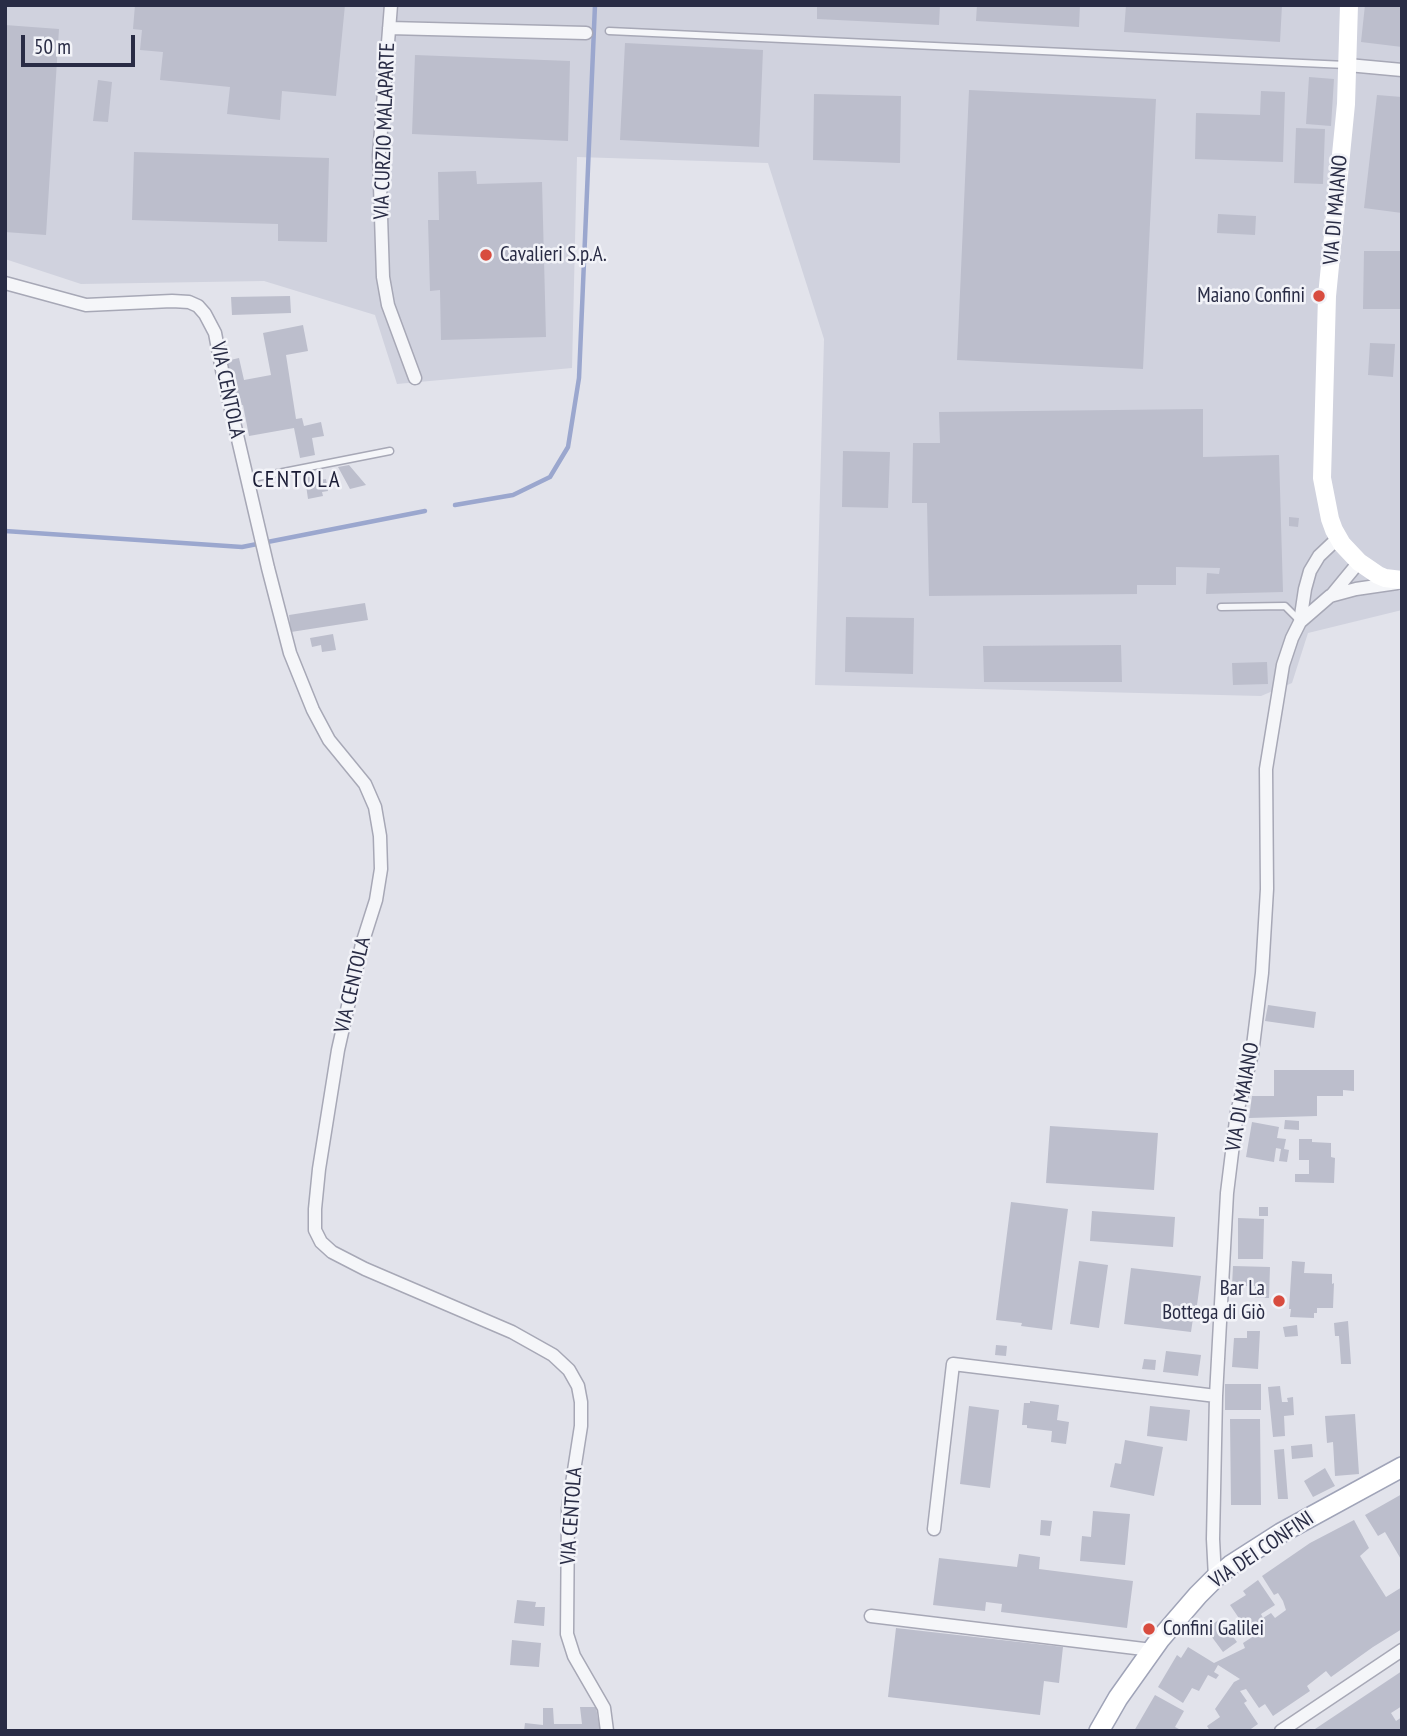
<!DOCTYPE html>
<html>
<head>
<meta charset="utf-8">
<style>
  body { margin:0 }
  #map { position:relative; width:1407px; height:1736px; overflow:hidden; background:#e2e3eb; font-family:"PT Sans Narrow",sans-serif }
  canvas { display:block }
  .frame { position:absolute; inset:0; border:7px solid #292c45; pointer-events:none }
  .scale { position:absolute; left:21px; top:35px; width:114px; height:32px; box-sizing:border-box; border:4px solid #292c45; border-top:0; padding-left:9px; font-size:21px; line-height:24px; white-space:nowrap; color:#292c45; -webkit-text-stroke:5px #f2f3f8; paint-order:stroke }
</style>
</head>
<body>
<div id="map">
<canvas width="1407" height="1736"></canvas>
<div class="frame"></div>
<div class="scale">50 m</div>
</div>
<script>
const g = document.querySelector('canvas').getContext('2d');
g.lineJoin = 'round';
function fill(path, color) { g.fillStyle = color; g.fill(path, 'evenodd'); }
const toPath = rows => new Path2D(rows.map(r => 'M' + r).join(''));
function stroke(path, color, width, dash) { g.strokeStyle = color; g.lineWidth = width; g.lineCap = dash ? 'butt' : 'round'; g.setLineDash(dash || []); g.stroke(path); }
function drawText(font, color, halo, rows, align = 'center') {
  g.font = font + ' "PT Sans Narrow",sans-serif'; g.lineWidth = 5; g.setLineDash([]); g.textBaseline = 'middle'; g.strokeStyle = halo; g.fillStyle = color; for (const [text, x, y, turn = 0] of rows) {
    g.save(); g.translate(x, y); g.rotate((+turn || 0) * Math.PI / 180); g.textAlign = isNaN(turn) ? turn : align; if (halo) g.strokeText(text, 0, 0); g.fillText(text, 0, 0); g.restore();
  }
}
fill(toPath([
  [5,5,1402,5,1402,610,1308,633,1292,683,1261,696,815,685,824,339,768,163,577,157,572,368,397,384,375,315,264,281,81,284,5,259]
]), '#d0d2de');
stroke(toPath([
  [455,505,513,495,550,477,568,447,579,378,595,5],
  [5,531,242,547,425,511]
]), '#9ba7ce', 4.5);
fill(toPath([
  [135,5,345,5,336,96,282,91,280,120,227,114,230,87,160,80,163,52,140,50,142,30,133,29],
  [817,5,940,5,939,25,817,19],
  [977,5,1080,5,1079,27,976,21],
  [1126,5,1282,5,1280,42,1124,32],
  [1365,5,1402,5,1402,47,1361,42],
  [5,25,59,29,46,235,5,232],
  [625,43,763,50,759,147,620,140],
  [415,55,570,61,568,141,412,134],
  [1309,77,1334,79,1331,126,1306,124],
  [98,80,112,82,108,122,93,121],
  [969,90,1156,99,1143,369,957,360],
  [1261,91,1285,92,1283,162,1195,159,1196,113,1260,115],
  [814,94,901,96,900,163,813,160],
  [1377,95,1402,97,1402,213,1364,208],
  [1296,128,1325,129,1323,184,1294,183],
  [134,152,329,158,327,242,278,241,278,224,132,220],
  [476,171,477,184,542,182,546,337,441,340,440,290,430,291,428,220,439,220,438,172],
  [1218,214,1256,216,1255,235,1217,233],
  [1364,251,1402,251,1402,309,1363,309],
  [290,296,291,313,232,315,231,297],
  [303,325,308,351,286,355,296,419,302,418,304,426,321,422,324,436,312,438,315,455,300,458,294,428,249,436,243,405,235,406,226,361,239,358,244,380,271,375,263,333],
  [1370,343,1395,344,1393,377,1368,375],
  [1203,409,1203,457,1279,455,1283,592,1206,594,1207,573,1219,574,1220,568,1176,567,1176,585,1137,585,1137,594,929,596,927,503,912,503,913,443,940,443,939,412],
  [843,451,890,452,888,508,842,507],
  [349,465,366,485,350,489,338,467],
  [318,475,319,480,326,479,328,491,322,492,323,496,308,499,305,478],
  [1289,517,1299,518,1298,527,1289,526],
  [365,603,368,620,291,632,289,615],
  [846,617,914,618,913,674,845,672],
  [333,634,336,650,322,652,321,645,312,647,310,638],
  [1121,645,1122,682,984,682,983,646],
  [1267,662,1268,684,1233,685,1232,663],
  [1268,1005,1316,1012,1314,1028,1265,1021],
  [1274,1070,1354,1070,1354,1091,1343,1090,1343,1096,1317,1096,1317,1116,1249,1118,1252,1096,1274,1096],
  [1285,1120,1299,1121,1299,1130,1284,1129],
  [1252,1122,1279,1127,1277,1138,1286,1139,1284,1149,1289,1150,1287,1162,1279,1161,1281,1149,1276,1148,1274,1162,1246,1157],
  [1050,1126,1158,1133,1154,1190,1046,1183],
  [1299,1139,1312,1139,1312,1142,1331,1143,1331,1157,1335,1158,1334,1183,1295,1182,1295,1174,1309,1174,1309,1160,1299,1160],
  [1011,1202,1068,1209,1052,1330,1021,1326,1022,1323,996,1320],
  [1259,1207,1268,1207,1268,1216,1259,1216],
  [1092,1211,1175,1217,1173,1247,1090,1241],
  [1238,1218,1264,1219,1263,1259,1238,1259],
  [1079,1261,1108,1265,1099,1328,1070,1324],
  [1292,1261,1305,1262,1304,1273,1332,1274,1332,1284,1334,1283,1333,1308,1317,1308,1317,1313,1314,1313,1314,1318,1290,1317,1291,1309,1289,1309],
  [1233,1266,1270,1267,1269,1298,1255,1298,1255,1286,1232,1286],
  [1131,1268,1201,1276,1197,1305,1195,1305,1191,1332,1124,1324],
  [1348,1321,1351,1364,1341,1364,1339,1336,1335,1336,1334,1323],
  [1297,1325,1298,1336,1285,1337,1283,1327],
  [1247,1331,1260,1331,1258,1369,1232,1367,1234,1338,1247,1338],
  [996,1345,1007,1346,1006,1356,995,1355],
  [1166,1351,1201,1355,1198,1376,1163,1372],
  [1144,1359,1156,1360,1155,1370,1142,1369],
  [1225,1384,1261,1384,1261,1410,1225,1410],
  [1280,1386,1282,1402,1288,1402,1287,1398,1293,1397,1294,1415,1284,1416,1285,1436,1273,1437,1268,1387],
  [1030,1401,1059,1405,1057,1420,1069,1422,1066,1444,1051,1442,1052,1431,1027,1428,1027,1425,1022,1425,1024,1403,1030,1403],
  [969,1406,999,1410,990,1488,960,1484],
  [1150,1406,1190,1410,1187,1441,1147,1436],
  [1355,1414,1359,1474,1335,1476,1333,1442,1327,1443,1325,1416],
  [1230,1419,1260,1419,1261,1505,1231,1505],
  [1125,1440,1163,1447,1154,1496,1110,1487,1115,1463,1121,1464],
  [1312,1444,1313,1457,1292,1459,1291,1446],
  [1284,1449,1288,1499,1278,1499,1274,1450],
  [1325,1468,1335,1486,1313,1497,1304,1481],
  [1402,1494,1402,1561,1385,1532,1378,1536,1365,1515],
  [1093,1511,1130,1514,1125,1565,1080,1561,1082,1536,1091,1537],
  [1041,1520,1052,1521,1050,1536,1040,1535],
  [1354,1520,1369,1548,1360,1556,1386,1597,1402,1587,1402,1629,1373,1647,1331,1677,1326,1671,1307,1686,1310,1691,1273,1716,1265,1704,1259,1708,1246,1689,1240,1691,1247,1701,1244,1703,1258,1724,1248,1731,1210,1731,1207,1726,1220,1717,1215,1709,1234,1682,1240,1679,1218,1665,1214,1672,1219,1675,1216,1679,1208,1675,1199,1691,1192,1688,1183,1703,1158,1687,1177,1655,1181,1658,1188,1647,1214,1663,1245,1648,1243,1643,1260,1632,1258,1628,1249,1633,1230,1605,1246,1595,1243,1591,1258,1580,1275,1605,1261,1614,1263,1618,1271,1613,1275,1618,1286,1610,1283,1601,1278,1593,1274,1595,1262,1576,1310,1543],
  [1019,1554,1040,1557,1039,1569,1133,1581,1127,1628,1001,1612,1002,1604,986,1602,985,1611,933,1605,939,1558,1017,1567],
  [517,1600,536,1602,535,1607,545,1607,544,1626,514,1623],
  [1220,1619,1237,1642,1223,1652,1206,1629],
  [896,1628,1063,1647,1059,1683,1044,1681,1040,1715,888,1697],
  [512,1640,541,1643,539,1667,510,1665],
  [1402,1671,1402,1706,1391,1713,1396,1721,1402,1717,1402,1731,1312,1731],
  [1155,1695,1184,1711,1175,1727,1179,1729,1178,1731,1134,1731],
  [580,1707,596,1707,600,1731,524,1731,525,1723,543,1725,543,1708,553,1708,554,1724,582,1724]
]), '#bcbecc');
const lane = toPath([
  [609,31,1346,65],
  [248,479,390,451],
  [1221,607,1285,606,1300,621]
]);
const street = toPath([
  [391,5,379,155,383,277,388,305,415,378],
  [389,28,586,33],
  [1348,65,1402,70],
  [5,283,86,305,172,301,189,302,198,306,205,314,215,333,223,375,268,568,290,653,313,710,329,740,365,784,375,807,380,836,381,869,376,900,362,944,338,1050,319,1169,315,1209,315,1230,321,1242,332,1252,365,1269,512,1332,553,1355,569,1370,578,1386,581,1402,581,1426,568,1509,567,1634,574,1656,604,1708,607,1731],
  [1331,596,1359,562],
  [1300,622,1330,596,1356,589,1397,583],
  [934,1529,953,1364,1216,1396],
  [1215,1578,1213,1539,1216,1396,1227,1193,1237,1112,1252,1054,1262,973,1267,889,1266,769,1283,665,1292,638,1300,622,1305,589,1310,571,1319,556,1338,538],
  [871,1616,1152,1650],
  [1281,1731,1402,1650]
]);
const primary = toPath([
  [1099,1731,1118,1698,1160,1639,1198,1595,1215,1578,1231,1565,1281,1533,1402,1467]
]);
stroke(lane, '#a7a8b6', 9);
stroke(street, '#a7a8b6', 15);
stroke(primary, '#a0a4b8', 22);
stroke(lane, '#f5f6f9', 6);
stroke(street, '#f5f6f9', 12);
stroke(toPath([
  [1349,5,1346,104,1327,296,1322,478,1330,519,1334,530,1342,544,1359,562,1378,575,1385,578,1402,580]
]), '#fff', 18);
stroke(primary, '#fff', 19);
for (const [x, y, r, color] of [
  [486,255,7,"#d84c3f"],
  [1319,296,7,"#d84c3f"],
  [1279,1301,7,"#d84c3f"],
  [1149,1629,7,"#d84c3f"]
]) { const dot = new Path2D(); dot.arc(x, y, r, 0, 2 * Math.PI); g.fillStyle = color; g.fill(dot); stroke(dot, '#f2f3f8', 2.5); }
drawText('21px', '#292c45', '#f2f3f8', [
  ["VIA CURZIO MALAPARTE",385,131,-88],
  ["VIA DI MAIANO",1336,210,-85],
  ["VIA CENTOLA",227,390,78],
  ["VIA CENTOLA",353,985,-77],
  ["VIA DI MAIANO",1243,1097,-80],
  ["VIA CENTOLA",572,1516,-86],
  ["VIA DEI CONFINI",1262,1550,-34]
]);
drawText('21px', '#292c45', '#f2f3f8', [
  ["Cavalieri S.p.A.",500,255],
  ["Maiano Confini",1305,296,"right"],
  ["Bar La",1265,1289,"right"],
  ["Bottega di Giò",1265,1313,"right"],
  ["Confini Galilei",1163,1629]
], 'left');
g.letterSpacing = '2px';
drawText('23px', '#1b1d36', '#f2f3f8', [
  ["CENTOLA",297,480]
]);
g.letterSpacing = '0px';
</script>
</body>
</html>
